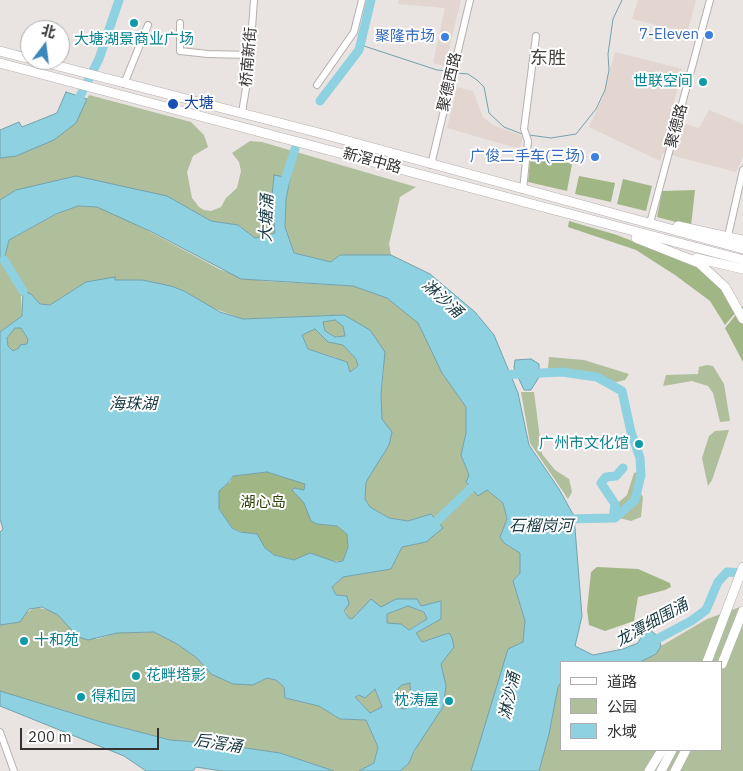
<!DOCTYPE html>
<html>
<head>
<meta charset="utf-8">
<style>
  body { margin:0 }
  #map { position:relative; width:743px; height:771px; overflow:hidden; background:#e9e3e1; font-family:"IBM Plex Sans","Noto Sans SC",sans-serif }
  canvas { display:block }
  .legend { position:absolute; left:560px; top:661px; width:162px; height:90px; box-sizing:border-box; background:#fff; border:1px solid #aeadad; margin:0; padding:6px 9px; list-style:none; font-size:15px; color:#343231 }
  .legend li { display:flex; align-items:center; gap:10px; height:25px }
  .legend b { width:25px; border:1px solid #aeadad }
  .north { position:absolute; left:20px; top:20px; width:50px; height:50px; box-sizing:border-box; background:#fff; border:1px solid #aeadad; border-radius:50%; rotate:15deg; font-size:14px; font-weight:700; line-height:20px; text-align:center; color:#343231 }
  .north::after { content:''; display:block; margin:auto; width:18px; height:22px; background:#3c87ba; clip-path:polygon(50% 0,100% 100%,50% 72%,0 100%) }
  .scale { position:absolute; left:20px; top:728px; width:139px; height:22px; box-sizing:border-box; border:2px solid #343231; border-top:0; padding-left:6px; font-size:15px; line-height:18px; white-space:nowrap; color:#343231; -webkit-text-stroke:4px #fff; paint-order:stroke }
</style>
</head>
<body>
<div id="map">
<canvas width="743" height="771"></canvas>
<ul class="legend">
<li><b style="height:6px;background:#fff"></b>道路</li>
<li><b style="height:14px;background:#afbe9b"></b>公园</li>
<li><b style="height:14px;background:#8ed1e1"></b>水域</li>
</ul>
<div class="north">北</div>
<div class="scale">200 m</div>
</div>
<script>
const g = document.querySelector('canvas').getContext('2d');
g.lineJoin = 'round';
function fill(path, color) { g.fillStyle = color; g.fill(path, 'evenodd'); }
const toPath = rows => new Path2D(rows.map(r => 'M' + r).join(''));
function stroke(path, color, width, dash) { g.strokeStyle = color; g.lineWidth = width; g.lineCap = dash ? 'butt' : 'round'; g.setLineDash(dash || []); g.stroke(path); }
function drawText(font, color, halo, rows, align = 'center') {
  g.font = font + ' "IBM Plex Sans","Noto Sans SC",sans-serif'; g.lineWidth = 4; g.setLineDash([]); g.textBaseline = 'middle'; g.strokeStyle = halo; g.fillStyle = color; for (const [text, x, y, turn = 0] of rows) {
    g.save(); g.translate(x, y); g.rotate((+turn || 0) * Math.PI / 180); g.textAlign = isNaN(turn) ? turn : align; if (halo) g.strokeText(text, 0, 0); g.fillText(text, 0, 0); g.restore();
  }
}
fill(toPath([
  [399,0,461,0,445,66,433,63,445,8,398,4],
  [638,0,696,0,687,33,632,19],
  [615,52,682,69,670,119,699,128,709,110,743,124,743,157,736,172,663,153,660,161,589,127,603,97],
  [457,87,473,91,483,117,493,125,523,136,520,149,447,128]
]), '#e3d6d0');
fill(toPath([
  [89,95,191,122,204,135,208,147,193,156,187,172,192,198,199,207,204,210,211,211,221,207,226,198,237,188,241,171,239,162,232,153,250,141,262,142,416,187,400,197,389,244,391,255,340,255,331,262,294,253,285,227,286,200,290,179,275,175,272,196,275,233,254,238,238,225,211,221,167,196,16,190,0,200,0,158,16,156,28,151,84,104],
  [78,206,98,207,115,213,221,270,262,281,353,286,387,298,419,323,442,373,466,407,466,433,461,455,469,475,503,503,507,519,500,537,504,543,520,553,520,573,513,581,525,621,523,642,471,771,400,771,409,763,446,686,441,664,454,647,448,633,421,642,416,633,440,619,421,606,417,599,357,613,353,619,349,618,332,587,343,577,391,569,402,547,426,542,431,514,408,521,389,518,370,507,365,499,366,482,389,445,382,419,380,403,384,368,343,315,243,319,210,307,184,291,142,280,115,280,115,278,86,282,50,305,40,304,31,294,21,296,22,316,0,332,0,258,4,260,9,240,57,214],
  [335,320,343,326,345,336,335,337,325,331,322,322],
  [15,328,21,328,28,339,27,344,13,351,8,346,7,338],
  [315,329,328,342,343,345,356,359,358,365,350,373,337,358,308,349,302,335],
  [549,357,584,360,629,374,625,380,616,382,588,373,548,368],
  [707,365,713,366,724,384,730,421,720,422,713,393,708,386,692,381,663,386,666,375,698,374,699,367],
  [521,392,534,392,542,454,555,470,569,479,572,492,568,499,530,443],
  [729,430,712,480,708,486,702,458,709,436,715,431],
  [644,471,639,490,643,497,641,517,631,521,619,518,618,503,627,495,634,473],
  [408,606,424,612,427,619,408,630,387,623,387,614],
  [743,606,743,771,539,771,549,734,558,687,562,681,562,750,722,750,722,662,640,662,656,654,661,646,707,619],
  [35,607,53,611,62,619,97,639,117,633,154,632,177,644,197,658,211,674,253,685,267,678,276,680,284,687,285,698,319,706,340,719,366,720,378,747,374,763,359,771,334,771,280,753,218,744,170,740,101,722,0,691,0,625,20,622,23,615],
  [410,683,411,701,405,709,400,708,394,692,402,685],
  [375,689,382,708,370,713,355,697]
]), '#afbe9b');
fill(toPath([
  [546,157,572,164,567,191,528,182,530,161,538,162],
  [579,176,615,183,611,202,575,194],
  [623,179,652,186,646,211,617,204],
  [695,190,691,226,657,217,662,191],
  [569,221,617,235,695,266,715,277,737,311,725,325,710,301,675,275,636,250,568,227],
  [743,306,743,362,725,328],
  [267,472,305,483,304,490,292,490,301,498,317,524,337,526,347,534,348,547,343,561,294,560,274,555,265,548,255,533,244,533,232,528,219,509,218,491,230,482,233,476],
  [597,567,638,569,670,583,671,587,665,590,638,597,634,621,605,631,589,625,587,610,591,572]
]), '#a1b685');
const water = toPath([
  [66,92,87,99,76,123,54,140,16,156,0,158,0,130,19,122,22,127,57,113,66,92],
  [274,175,290,178,286,200,285,227,294,253,331,262,340,255,391,255,430,274,475,312,494,335,518,393,529,445,559,489,574,516,582,616,575,646,593,655,623,649,638,643,649,622,653,623,652,632,658,636,661,646,656,654,640,662,562,662,562,681,558,687,549,734,539,771,471,771,508,649,523,642,525,621,513,581,520,573,520,553,504,543,500,537,507,519,503,503,487,490,478,496,466,482,469,475,461,455,466,433,466,407,442,373,418,323,387,298,353,286,241,279,152,232,97,207,78,206,56,214,9,240,4,260,0,258,0,200,16,190,76,176,167,196,211,221,238,225,255,238,275,233,272,196,274,175],
  [115,277,115,280,142,280,171,286,184,291,220,312,243,319,344,315,370,330,385,352,381,394,382,419,392,432,389,445,366,482,365,499,370,507,389,518,408,521,431,514,443,528,426,542,402,547,391,569,343,577,332,587,336,595,347,596,349,604,344,611,349,618,352,619,371,599,381,607,396,599,417,599,421,606,441,601,441,619,416,633,422,642,449,633,452,638,454,647,441,664,446,686,443,707,414,751,409,763,400,771,359,771,374,763,378,747,366,720,340,719,319,706,285,698,284,687,276,680,267,678,253,685,233,684,211,674,197,658,177,644,154,632,117,633,88,640,78,637,58,615,42,607,29,609,20,622,0,625,0,532,3,529,0,519,0,332,22,316,23,291,31,294,40,304,50,305,86,282,115,277],
  [335,320,343,326,345,336,335,337,325,331,323,322,335,320],
  [15,328,21,328,28,339,27,344,20,345,19,348,13,351,8,346,7,338,15,328],
  [315,329,328,342,343,345,356,359,358,366,350,372,347,362,308,349,302,335,315,329],
  [267,472,305,484,304,490,294,488,292,490,304,503,311,521,317,524,337,526,347,534,348,547,343,561,336,562,310,553,294,560,274,555,265,548,257,534,240,532,232,528,219,509,219,491,228,483,233,476,267,472],
  [408,606,424,612,427,619,409,630,401,624,387,623,387,614,408,606],
  [410,683,411,701,405,709,400,708,394,692,402,685,410,683],
  [375,689,382,707,370,713,355,697,359,695,365,698,375,689],
  [531,359,539,364,539,377,531,390,524,390,514,368,515,360,531,359],
  [0,691,101,722,170,740,218,744,280,753,334,771,222,771,196,767,193,771,146,771,124,756,0,706,0,691]
]);
fill(water, '#8ed1e1');
stroke(water, '#73a1ac', 1);
stroke(toPath([
  [361,45,437,70,449,71],
  [457,73,468,74,477,80,484,87,489,113,504,127,522,134],
  [529,135,551,138,576,134,596,109,605,90,609,70,608,54,613,19,622,0]
]), '#73a1ac', 1);
stroke(toPath([
  [320,101,359,50,371,0],
  [75,106,99,59,119,0],
  [283,187,295,149],
  [4,260,23,291],
  [500,375,562,372,597,377,622,391,631,432,640,458,641,475,635,500,615,518,564,519],
  [613,518,615,504,601,483,606,477,616,476,623,468],
  [437,521,470,489],
  [648,644,691,621,706,610,718,582,727,572,743,573]
]), '#8ed1e1', 9);
const minor = toPath([
  [180,23,180,51,208,54,250,55],
  [124,84,148,25],
  [317,85,354,32,362,0],
  [242,113,249,69,254,0],
  [431,165,470,0],
  [523,190,528,141,524,129,536,36],
  [650,223,710,0],
  [728,236,743,170],
  [0,732,14,771]
]);
const highway = toPath([
  [0,51,30,59],
  [35,60,319,133,743,249],
  [0,63,743,260],
  [678,226,743,240],
  [636,238,699,263,725,287,743,319],
  [696,258,743,269],
  [707,662,743,567],
  [722,664,743,611],
  [649,771,662,750],
  [661,771,672,750],
  [675,771,686,750]
]);
stroke(minor, '#b5b0ae', 8);
stroke(highway, '#b5b0ae', 10);
stroke(minor, '#fff', 6);
stroke(highway, '#fff', 9);
for (const [x, y, r, color] of [
  [134,23,5,"#0f9aa8"],
  [709,35,5,"#3f7fe0"],
  [445,37,5,"#3f7fe0"],
  [703,82,5,"#0f9aa8"],
  [173,104,6,"#1a4fb4"],
  [595,157,5,"#3f7fe0"],
  [639,444,5,"#0f9aa8"],
  [24,641,5,"#0f9aa8"],
  [136,676,5,"#0f9aa8"],
  [81,697,5,"#0f9aa8"],
  [449,701,5,"#0f9aa8"]
]) { const dot = new Path2D(); dot.arc(x, y, r, 0, 2 * Math.PI); g.fillStyle = color; g.fill(dot); stroke(dot, '#fff', 2); }
drawText('15px', '#366cbe', '#fff', [
  ["7-Eleven",699,35],
  ["聚隆市场",435,37],
  ["广俊二手车(三场)",585,157]
], 'right');
drawText('15px', '#0d838f', '#fff', [
  ["大塘湖景商业广场",134,40,"center"],
  ["世联空间",693,82],
  ["广州市文化馆",629,444],
  ["十和苑",34,641,"left"],
  ["花畔塔影",146,676,"left"],
  ["得和园",91,697,"left"],
  ["枕涛屋",439,701]
], 'right');
drawText('15px', '#343231', '#fff', [
  ["桥南新街",249,57,-85],
  ["聚德西路",450,82,-77],
  ["聚德路",677,126,-75],
  ["新滘中路",372,161,15]
]);
drawText('15px', '#164399', '#fff', [
  ["大塘",184,104]
], 'left');
drawText('15px', '#2d3f07', '#fff', [
  ["湖心岛",263,503]
]);
drawText('italic 16px', '#193a42', '#fff', [
  ["大塘涌",267,218,-88],
  ["淋沙涌",442,299,42],
  ["海珠湖",133,404],
  ["石榴岗河",541,526],
  ["龙潭细围涌",652,623,-29],
  ["淋沙涌",510,696,-78],
  ["后滘涌",218,744,9]
]);
drawText('18px', '#494442', '#fff', [
  ["东胜",548,59]
]);
</script>
</body>
</html>
